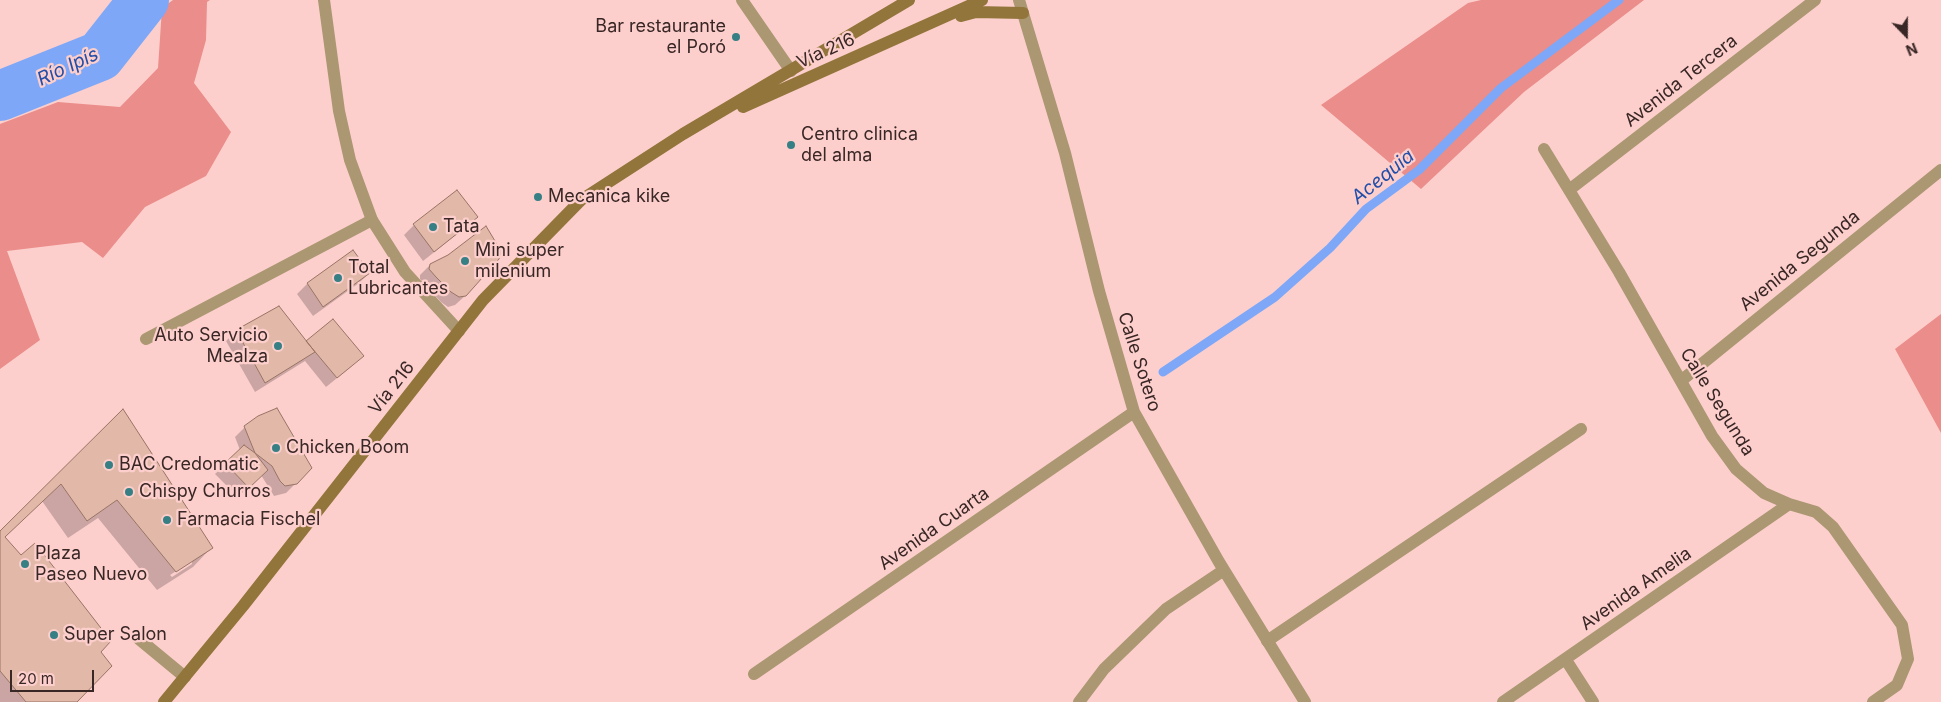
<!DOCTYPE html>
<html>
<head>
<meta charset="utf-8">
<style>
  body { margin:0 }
  #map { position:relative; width:1941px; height:702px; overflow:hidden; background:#fdcfcc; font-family:Inter,sans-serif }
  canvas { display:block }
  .north { position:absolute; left:1881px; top:10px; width:50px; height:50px; -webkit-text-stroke:4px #fdcfcc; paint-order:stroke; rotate:158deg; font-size:14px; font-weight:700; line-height:20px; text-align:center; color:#392726 }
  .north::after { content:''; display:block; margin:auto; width:18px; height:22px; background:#392726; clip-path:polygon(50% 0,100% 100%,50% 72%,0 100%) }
  .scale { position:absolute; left:10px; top:670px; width:84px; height:22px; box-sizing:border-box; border:2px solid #392726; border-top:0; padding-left:6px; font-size:15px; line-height:18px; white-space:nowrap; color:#392726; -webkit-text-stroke:4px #fdcfcc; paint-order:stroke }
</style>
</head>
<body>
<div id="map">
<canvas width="1941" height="702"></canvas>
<div class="north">N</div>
<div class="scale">20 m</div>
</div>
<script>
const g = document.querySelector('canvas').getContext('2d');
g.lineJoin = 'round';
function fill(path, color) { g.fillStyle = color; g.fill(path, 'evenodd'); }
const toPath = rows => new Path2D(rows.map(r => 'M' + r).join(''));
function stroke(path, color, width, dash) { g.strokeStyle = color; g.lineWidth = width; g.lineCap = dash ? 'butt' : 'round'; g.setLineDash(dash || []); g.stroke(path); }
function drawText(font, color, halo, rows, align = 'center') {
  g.font = font + ' Inter,sans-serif'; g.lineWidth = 4.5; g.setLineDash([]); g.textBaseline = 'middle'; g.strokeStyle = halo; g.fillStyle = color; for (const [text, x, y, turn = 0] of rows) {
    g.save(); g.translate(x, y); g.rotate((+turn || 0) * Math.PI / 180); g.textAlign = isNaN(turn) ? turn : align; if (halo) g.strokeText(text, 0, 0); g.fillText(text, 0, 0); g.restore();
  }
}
fill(toPath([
  [173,0,210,0,207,2,206,40,194,83,231,132,206,176,145,207,103,258,82,242,7,251,40,340,0,369,0,124,58,102,120,107,158,68,162,8],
  [1481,0,1644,0,1524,92,1421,189,1321,105,1468,3],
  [1941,314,1941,433,1895,349]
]), '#eb8d8a');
fill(toPath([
  [457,192,476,217,466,227,423,261,404,235,414,225],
  [353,251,369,273,359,283,313,316,297,294,307,284],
  [430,265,466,295,455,305,448,307,441,302,420,279,420,275],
  [279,308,305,342,352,366,326,387,305,361,255,392,226,341,236,331],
  [123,411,211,548,193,567,157,590,98,518,68,538,42,501,4,538,99,652,75,702,0,702,0,533],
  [192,561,192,564,172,577,170,575],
  [245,427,296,483,286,493,274,496,261,475,238,497,215,474,240,450,235,437]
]), '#0003');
stroke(toPath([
  [1163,372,1275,297,1330,248,1366,209,1419,170,1501,88,1619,0]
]), '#7ea8f7', 9);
stroke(toPath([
  [0,96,100,56,144,0]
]), '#7ea8f7', 50);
const building = toPath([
  [457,190,478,217,434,252,413,224,457,190],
  [486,226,501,251,499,259,466,296,459,297,451,292,436,277,429,269,430,264,448,255,486,226],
  [353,250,370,273,323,307,307,283,353,250],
  [279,306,315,352,265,383,236,330,279,306],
  [333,319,364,356,337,378,306,341,333,319],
  [277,408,312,468,297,484,285,486,280,481,272,466,255,453,244,426,258,416,277,408],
  [123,409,213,548,176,572,117,500,87,521,61,484,5,537,21,555,35,543,111,641,101,652,112,666,77,702,26,702,0,671,0,531,123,409],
  [244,445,255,453,268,470,249,488,225,463,244,445]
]);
fill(building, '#e2b9a9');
stroke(building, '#997364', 1);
stroke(toPath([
  [742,0,791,71],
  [146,339,372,220],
  [139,639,185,677],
  [1267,641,1581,429]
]), '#ab9772', 12);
stroke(toPath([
  [324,0,339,111,350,160,372,220,405,272,459,331],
  [1019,0,1065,153,1099,291,1134,412,1219,562,1305,702],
  [1544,149,1619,272,1712,436,1736,469,1764,493,1789,504,1816,512,1833,527,1902,625,1908,659,1897,685,1873,702],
  [1569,190,1815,0],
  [1682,380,1941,170],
  [1566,660,1593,702],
  [754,674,1134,412],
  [1079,702,1104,669,1166,609,1224,570],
  [1503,702,1789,504]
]), '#ab9772', 12);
stroke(toPath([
  [961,16,976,12,1023,13],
  [743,107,982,0],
  [164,702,243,606,483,300,581,200,683,134,909,0]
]), '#92753b', 12);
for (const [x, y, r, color] of [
  [736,37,5,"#367f84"],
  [791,145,5,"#367f84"],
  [538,197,5,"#367f84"],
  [433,227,5,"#367f84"],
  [465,261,5,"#367f84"],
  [338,278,5,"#367f84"],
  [278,346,5,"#367f84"],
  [276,448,5,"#367f84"],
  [109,465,5,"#367f84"],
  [129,492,5,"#367f84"],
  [167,520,5,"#367f84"],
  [25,564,5,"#367f84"],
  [54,635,5,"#367f84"]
]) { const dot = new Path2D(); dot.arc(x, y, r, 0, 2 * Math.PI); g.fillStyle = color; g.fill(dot); stroke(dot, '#fdcfcc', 2); }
drawText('18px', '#392726', '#fdcfcc', [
  ["Bar restaurante",726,27,"right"],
  ["el Poró",726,48,"right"],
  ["Centro clinica",801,135],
  ["del alma",801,156],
  ["Mecanica kike",548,197],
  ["Tata",443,227],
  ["Mini super",475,251],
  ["milenium",475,272],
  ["Total",348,268],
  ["Lubricantes",348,289],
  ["Auto Servicio",268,336,"right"],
  ["Mealza",268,357,"right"],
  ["Chicken Boom",286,448],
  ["BAC Credomatic",119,465],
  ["Chispy Churros",139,492],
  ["Farmacia Fischel",177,520],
  ["Plaza",35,554],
  ["Paseo Nuevo",35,575],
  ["Super Salon",64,635]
], 'left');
drawText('18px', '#392726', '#fdcfcc', [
  ["Vía 216",826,51,-24],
  ["Avenida Tercera",1681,81,-38],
  ["Avenida Segunda",1800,261,-39],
  ["Calle Sotero",1139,362,72],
  ["Vía 216",392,388,-52],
  ["Calle Segunda",1717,402,58],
  ["Avenida Cuarta",934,529,-35],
  ["Avenida Amelia",1636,589,-35]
]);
drawText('italic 19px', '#214ea9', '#fdcfcc', [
  ["Río Ipís",68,67,-25],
  ["Acequia",1383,177,-39]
]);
</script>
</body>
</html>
